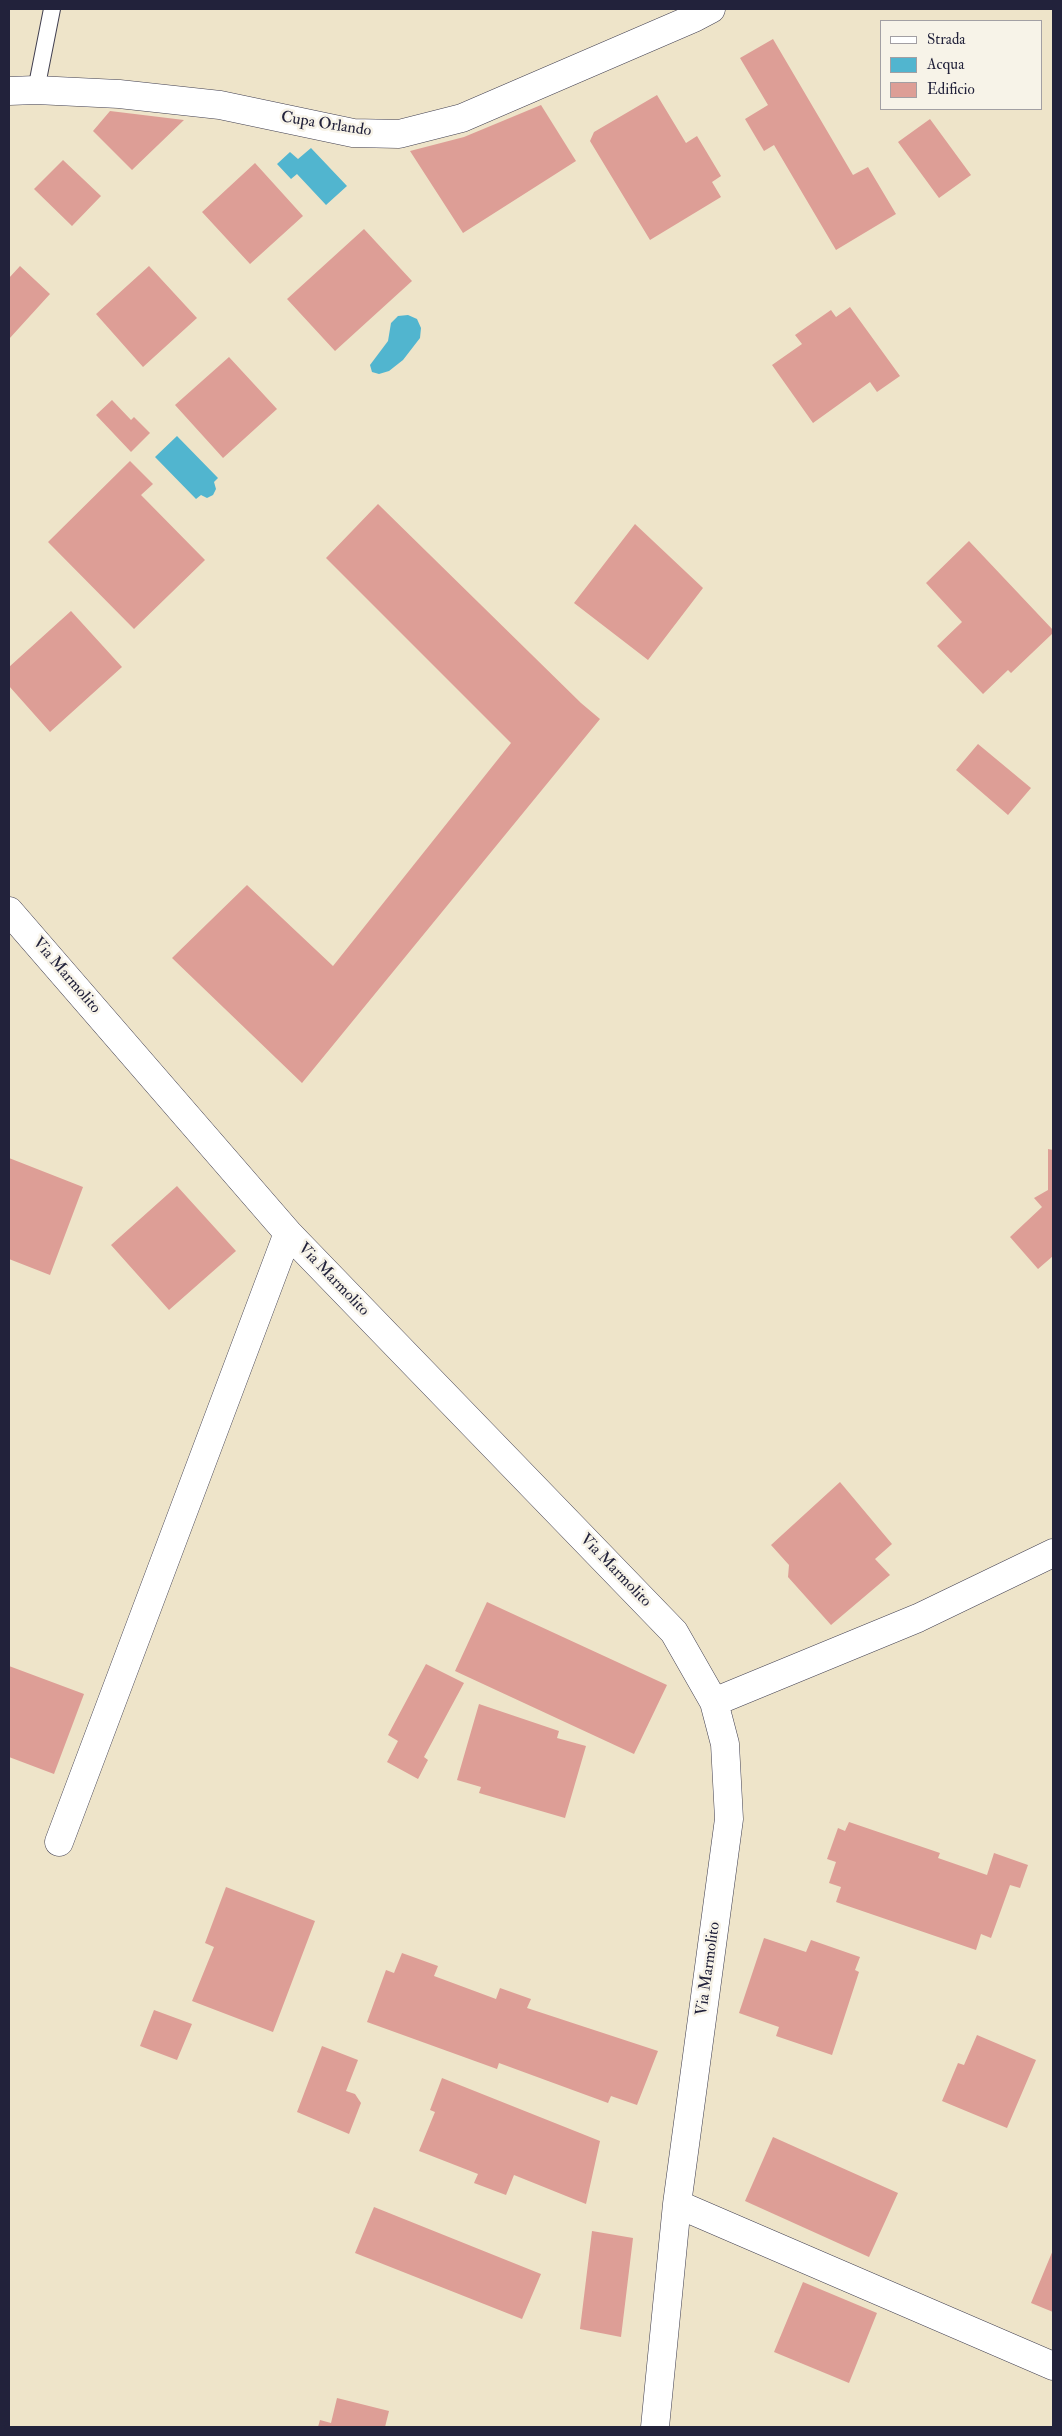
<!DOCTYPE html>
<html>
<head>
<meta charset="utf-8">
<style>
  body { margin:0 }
  #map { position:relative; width:1062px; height:2436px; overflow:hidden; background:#eee4c9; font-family:"IM FELL Double Pica",serif }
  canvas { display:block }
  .frame { position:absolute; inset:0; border:10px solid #22223b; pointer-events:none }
  .legend { position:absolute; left:880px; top:20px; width:162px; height:90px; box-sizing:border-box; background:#f7f3e8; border:1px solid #a29fa3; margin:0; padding:6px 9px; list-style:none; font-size:15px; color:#22223b }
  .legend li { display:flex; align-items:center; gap:10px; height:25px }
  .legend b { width:25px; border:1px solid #a29fa3 }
</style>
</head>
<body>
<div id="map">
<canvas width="1062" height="2436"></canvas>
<div class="frame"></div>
<ul class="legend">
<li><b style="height:6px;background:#fff"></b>Strada</li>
<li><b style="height:14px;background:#51b5cf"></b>Acqua</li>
<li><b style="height:14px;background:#dd9e96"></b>Edificio</li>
</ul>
</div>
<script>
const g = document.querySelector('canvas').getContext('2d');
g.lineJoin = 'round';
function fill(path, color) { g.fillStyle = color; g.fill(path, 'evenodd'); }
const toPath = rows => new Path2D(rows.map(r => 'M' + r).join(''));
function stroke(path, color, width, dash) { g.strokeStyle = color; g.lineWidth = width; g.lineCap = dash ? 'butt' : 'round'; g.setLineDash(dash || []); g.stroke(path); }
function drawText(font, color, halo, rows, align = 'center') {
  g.font = font + ' "IM FELL Double Pica",serif'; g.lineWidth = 5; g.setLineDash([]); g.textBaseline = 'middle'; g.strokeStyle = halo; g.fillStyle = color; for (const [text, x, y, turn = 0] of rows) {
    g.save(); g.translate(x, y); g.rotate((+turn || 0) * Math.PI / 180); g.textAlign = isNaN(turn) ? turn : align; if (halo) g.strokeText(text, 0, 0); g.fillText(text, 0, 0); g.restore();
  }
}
fill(toPath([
  [311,148,347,186,326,205,297,174,291,179,277,164,290,152,298,159],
  [408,315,417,319,421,328,420,338,403,360,389,371,379,374,372,372,370,365,388,341,391,323,398,316],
  [177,436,218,478,214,482,216,489,213,495,207,498,201,495,196,499,155,457]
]), '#51b5cf');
fill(toPath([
  [773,39,853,175,868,167,896,214,836,250,774,145,764,151,745,119,768,105,740,58],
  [657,95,686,143,697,136,721,176,712,182,721,197,650,240,590,141,594,132],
  [541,105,576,161,463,233,410,151,464,137],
  [110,111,184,120,132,170,93,131],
  [930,119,971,175,939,198,898,142],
  [63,160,101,196,72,226,34,189],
  [255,163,303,216,250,264,202,212],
  [364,229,412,281,335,351,287,299],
  [20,266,50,294,9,339,9,278],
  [149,266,197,318,143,367,96,314],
  [850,307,900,376,877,392,870,382,813,423,772,365,802,344,795,335,831,310,836,317],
  [229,357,277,409,223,458,175,405],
  [112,400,131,420,134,417,150,433,131,452,96,415],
  [130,461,153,484,141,495,205,560,134,629,48,542],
  [378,504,581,703,600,719,302,1083,172,958,247,885,333,966,511,743,326,558],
  [635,524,703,588,648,660,574,603],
  [969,541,1053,630,1053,633,1011,673,1008,670,983,694,937,646,962,622,926,583],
  [71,611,122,667,50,732,9,686,9,667],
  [978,744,1031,788,1008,815,956,770],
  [1048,1149,1053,1150,1053,1256,1038,1269,1010,1237,1042,1207,1034,1198,1048,1190],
  [9,1158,83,1187,50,1275,9,1259],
  [177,1186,236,1251,169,1310,111,1245],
  [840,1482,892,1544,875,1559,890,1575,831,1625,788,1577,789,1565,771,1545],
  [487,1602,667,1685,634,1754,455,1671],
  [426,1664,464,1683,424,1757,428,1760,418,1779,387,1762,398,1741,388,1735],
  [9,1666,84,1694,54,1774,9,1757],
  [479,1704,559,1731,557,1738,586,1746,565,1818,479,1793,481,1787,457,1780],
  [849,1822,940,1853,938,1858,987,1875,994,1853,1028,1865,1020,1888,1010,1885,991,1938,981,1934,976,1950,836,1902,841,1887,829,1883,836,1862,827,1859,838,1828,845,1831],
  [226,1887,315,1921,273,2032,192,2001,214,1947,205,1943],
  [764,1938,806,1952,811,1940,860,1957,855,1970,859,1972,832,2055,776,2036,779,2027,739,2013],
  [402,1953,438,1966,434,1976,496,1999,500,1988,531,1999,527,2008,658,2051,637,2105,611,2096,608,2103,499,2063,497,2069,367,2022,386,1970,394,1973],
  [154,2010,192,2024,177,2060,140,2046],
  [977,2035,1036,2060,1007,2128,942,2101,958,2063,964,2065],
  [322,2046,358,2060,346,2091,355,2094,361,2103,349,2134,297,2112],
  [442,2078,600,2141,586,2204,514,2175,506,2195,474,2183,478,2174,419,2151,435,2112,430,2110],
  [773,2137,898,2193,869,2257,745,2201],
  [374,2207,541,2274,522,2319,355,2253],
  [592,2231,633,2238,621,2337,580,2329],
  [1053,2250,1053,2312,1031,2303],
  [803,2282,877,2313,849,2383,774,2352],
  [337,2398,389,2411,385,2427,318,2427,320,2420,331,2423]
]), '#dd9e96');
const lane = toPath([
  [36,90,52,9]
]);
const street = toPath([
  [9,91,36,90,119,94,220,105,353,133,399,134,462,118,694,18,711,9],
  [9,911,288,1233,674,1632,714,1702,725,1744,729,1819,677,2204,655,2427],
  [714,1702,918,1618,1053,1553],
  [59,1842,288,1233],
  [677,2204,1053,2366]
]);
stroke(lane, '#413f50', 18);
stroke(street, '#413f50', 29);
stroke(lane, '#fff', 16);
stroke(street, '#fff', 28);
drawText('16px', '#22223b', '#f7f3e8', [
  ["Cupa Orlando",326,125,9],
  ["Via Marmolito",66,976,49],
  ["Via Marmolito",333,1280,46],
  ["Via Marmolito",615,1571,46],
  ["Via Marmolito",709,1969,-82]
]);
</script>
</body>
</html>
